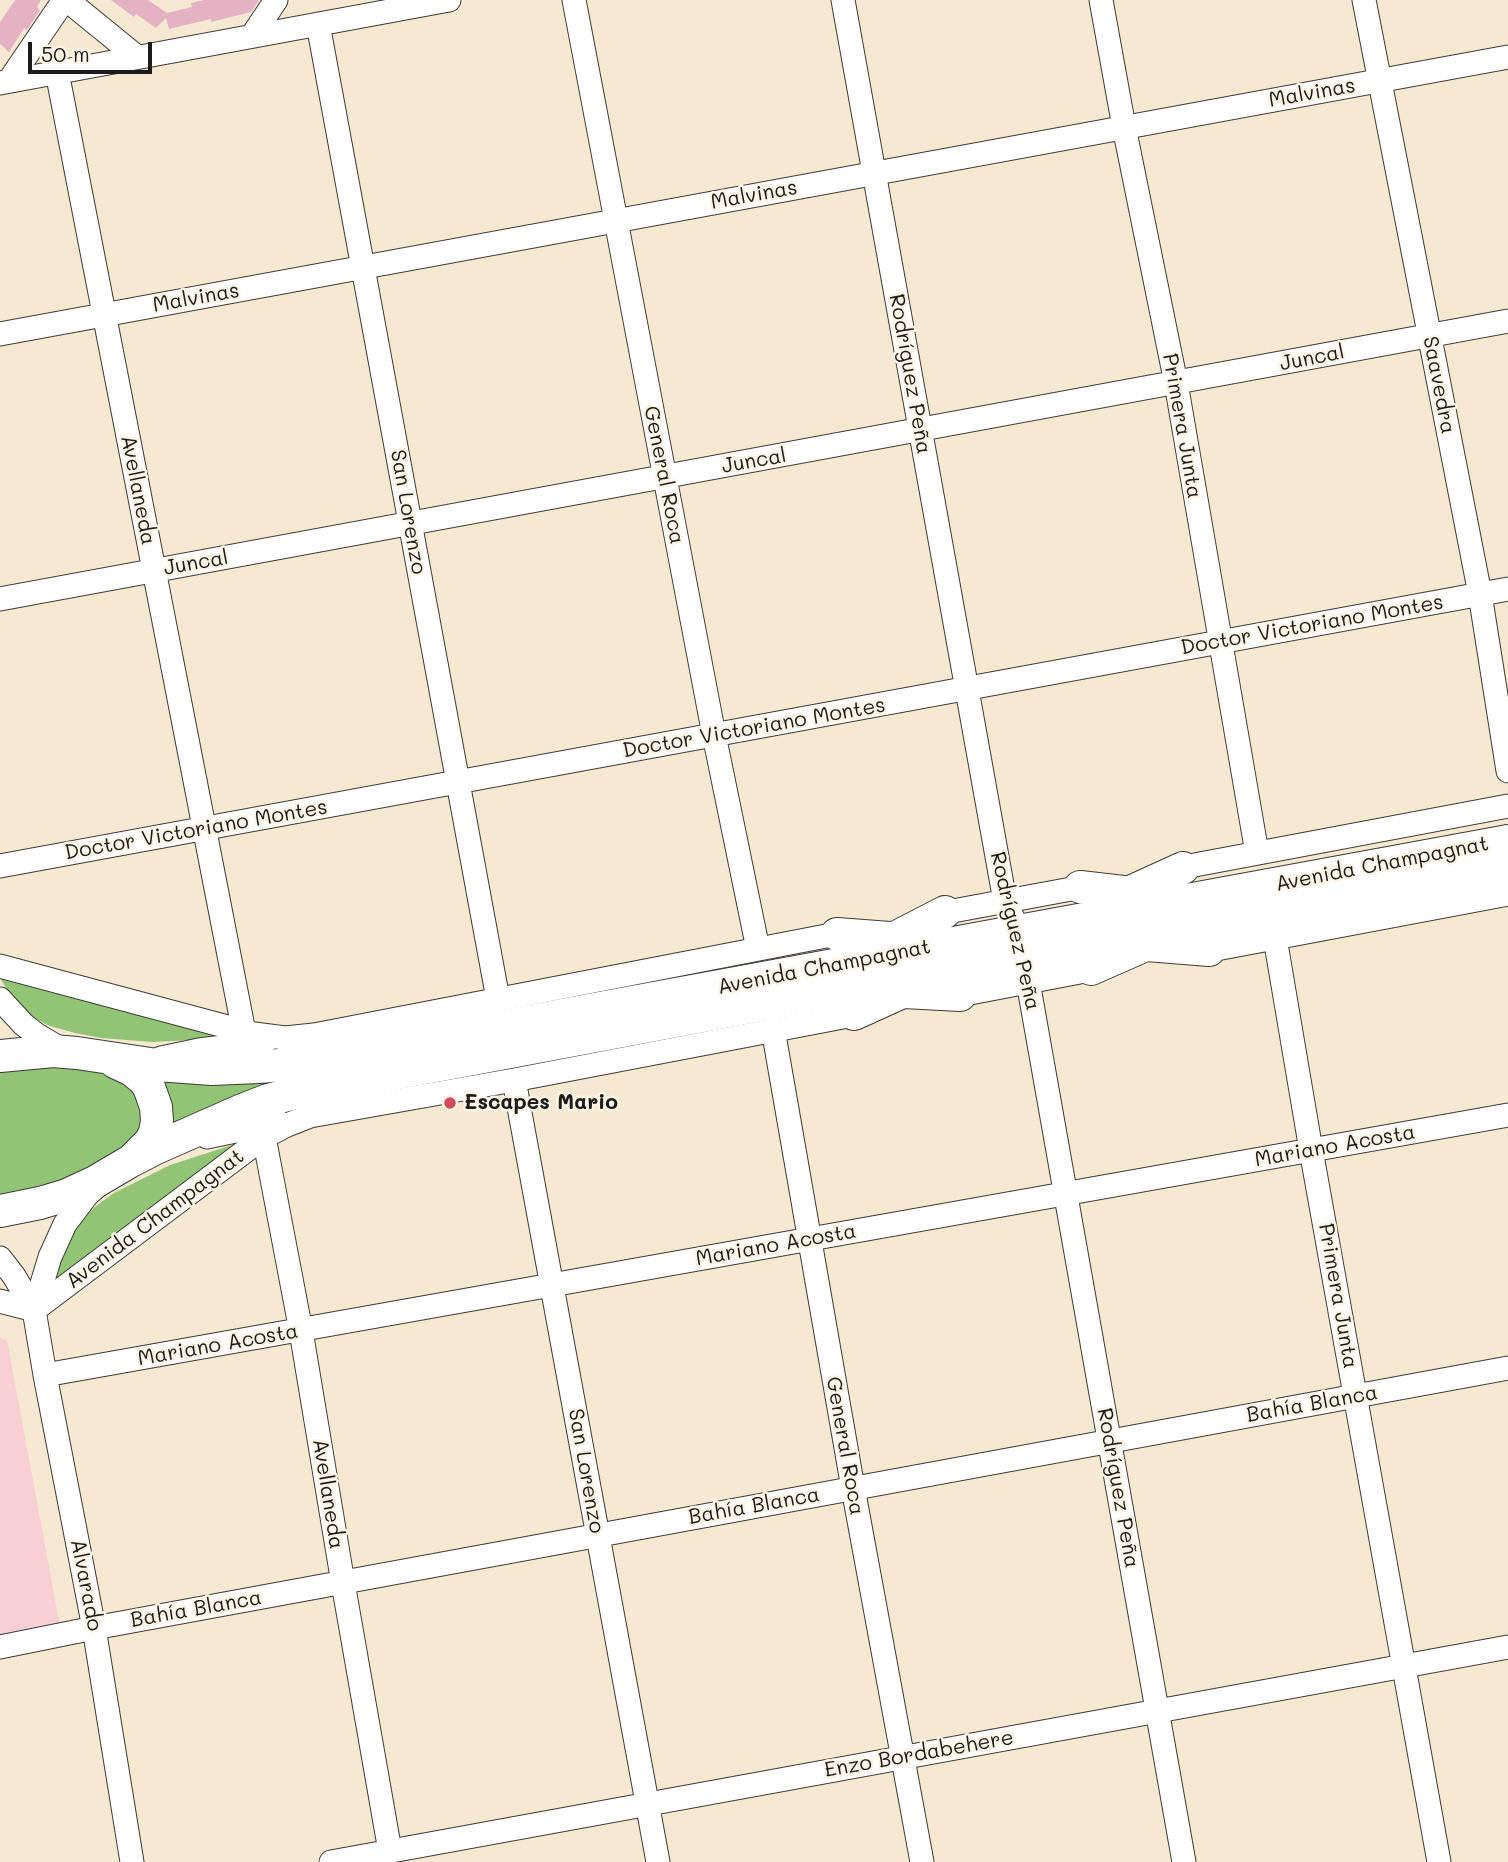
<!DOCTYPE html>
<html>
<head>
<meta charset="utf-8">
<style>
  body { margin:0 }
  #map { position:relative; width:1508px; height:1862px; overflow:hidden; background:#f7e9d1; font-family:Mali,sans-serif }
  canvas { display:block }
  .scale { position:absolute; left:28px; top:42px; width:124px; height:32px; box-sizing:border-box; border:4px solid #1c1c1c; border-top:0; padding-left:9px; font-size:21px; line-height:24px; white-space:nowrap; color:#1c1c1c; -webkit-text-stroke:5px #fcf5e5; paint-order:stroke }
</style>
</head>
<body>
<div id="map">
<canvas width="1508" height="1862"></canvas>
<div class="scale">50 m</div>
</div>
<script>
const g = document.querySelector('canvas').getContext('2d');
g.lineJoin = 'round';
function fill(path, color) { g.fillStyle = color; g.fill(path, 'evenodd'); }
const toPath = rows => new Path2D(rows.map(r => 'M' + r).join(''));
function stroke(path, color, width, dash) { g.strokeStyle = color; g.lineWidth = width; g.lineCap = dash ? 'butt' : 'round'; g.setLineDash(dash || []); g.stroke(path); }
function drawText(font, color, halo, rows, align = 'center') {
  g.font = font + ' Mali,sans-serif'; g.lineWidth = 5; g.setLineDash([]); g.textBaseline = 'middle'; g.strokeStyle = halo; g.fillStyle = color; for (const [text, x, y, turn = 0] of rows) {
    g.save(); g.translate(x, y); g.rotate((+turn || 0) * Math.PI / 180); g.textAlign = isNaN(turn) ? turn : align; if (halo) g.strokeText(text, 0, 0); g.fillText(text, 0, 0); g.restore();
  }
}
fill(toPath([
  [0,1338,7,1340,62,1637,0,1647]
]), '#f7cfd5');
fill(toPath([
  [1004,943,168,1133,157,1075],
  [0,974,230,1036,215,1039,152,1042,101,1038,75,1033,50,1026,34,1018,20,1006,6,988,0,978],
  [61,1063,107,1072,133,1086,144,1122,132,1141,87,1174,0,1201,0,1067],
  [254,1138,52,1287,58,1256,81,1220,96,1206,114,1193,170,1165]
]), '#91c475');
fill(toPath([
  [15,0,41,0,37,7,40,10,27,30,24,28,9,52,0,44,0,22],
  [111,0,148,0,167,13,192,7,191,3,204,0,259,0,251,12,211,22,211,19,169,29,166,18,156,28,136,14,134,17]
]), '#e5b2c4');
const minor = toPath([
  [67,0,137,57],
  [574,0,714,735,758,949],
  [843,0,1005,901,1019,931,1184,1862],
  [1101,0,1124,127,1176,383,1257,853],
  [1364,0,1480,594,1508,771],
  [318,24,498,999],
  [252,36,276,0],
  [57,72,244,1032],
  [9,81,64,0],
  [0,83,449,0],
  [0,334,1508,57],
  [0,599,1508,321],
  [0,866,1508,589],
  [1168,870,1508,806],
  [931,915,1093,885],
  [1275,938,1311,1150,1439,1862],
  [1195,953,1508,894],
  [0,966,254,1034,285,1038,314,1035,852,931],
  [944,998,1106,967],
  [0,999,23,1024,37,1035,59,1048,68,1051],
  [773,1029,853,1488,922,1862],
  [161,1058,199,1050,265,1042],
  [514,1080,658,1862],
  [207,1137,279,1122],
  [264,1137,301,1331,343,1583,390,1851],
  [98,1185,87,1195,65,1224,50,1257,34,1310,45,1375,94,1628,132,1862],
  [0,1258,14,1276,34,1310],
  [0,1301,34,1310],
  [34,1310,264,1137,287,1125,310,1116,514,1080,869,1012],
  [45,1375,1508,1115],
  [0,1647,94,1628,1508,1368],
  [331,1862,1508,1647]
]);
const highway = toPath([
  [1080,887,1132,893],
  [1106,905,1128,893,1183,868],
  [837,934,903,939],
  [881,945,945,912],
  [1147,945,1209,950],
  [1091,969,1141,947],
  [904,992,960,995],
  [854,1014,907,990],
  [0,1056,53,1051,77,1053,157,1065,212,1069,259,1067,301,1063,1508,841],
  [115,1062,132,1070,144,1080,149,1087,156,1107,157,1121,155,1132,151,1141,134,1158],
  [0,1211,40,1203,67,1195,95,1182,129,1162,156,1148,240,1111,268,1100,307,1090,847,989,954,971,1508,867]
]);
stroke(minor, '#3d3b37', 25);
stroke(highway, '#3d3b37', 34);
stroke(minor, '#fff', 23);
stroke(highway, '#fff', 32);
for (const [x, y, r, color] of [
  [450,1103,7,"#d1495b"]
]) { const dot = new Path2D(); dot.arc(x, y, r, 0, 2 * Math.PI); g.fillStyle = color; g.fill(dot); stroke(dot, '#fcf5e5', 2.5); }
drawText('21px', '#1c1c1c', '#fcf5e5', [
  ["Malvinas",1312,93,-10],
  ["Malvinas",754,195,-10],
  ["Malvinas",196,298,-10],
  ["Juncal",1312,358,-11],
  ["Rodríguez Peña",910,374,80],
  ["Saavedra",1439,385,79],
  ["Primera Junta",1182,426,80],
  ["Juncal",754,461,-10],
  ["General Roca",664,475,79],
  ["Avellaneda",138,490,79],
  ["San Lorenzo",408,512,80],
  ["Juncal",196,563,-10],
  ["Doctor Victoriano Montes",1312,625,-10],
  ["Doctor Victoriano Montes",754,728,-10],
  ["Doctor Victoriano Montes",196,830,-10],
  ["Avenida Champagnat",1382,864,-11],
  ["Rodríguez Peña",1015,931,77],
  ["Avenida Champagnat",824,967,-11],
  ["Mariano Acosta",1335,1146,-10],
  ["Avenida Champagnat",155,1219,-37],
  ["Mariano Acosta",776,1245,-10],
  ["Primera Junta",1338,1296,80],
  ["Mariano Acosta",218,1345,-10],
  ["Bahía Blanca",1312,1404,-10],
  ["General Roca",845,1446,80],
  ["San Lorenzo",586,1471,80],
  ["Rodríguez Peña",1118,1488,80],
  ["Avellaneda",328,1494,81],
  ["Bahía Blanca",754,1506,-10],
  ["Alvarado",86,1585,79],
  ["Bahía Blanca",196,1609,-10],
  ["Enzo Bordabehere",919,1754,-10]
]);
drawText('bold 21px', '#1c1c1c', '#fcf5e5', [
  ["Escapes Mario",464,1103]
], 'left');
</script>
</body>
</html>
